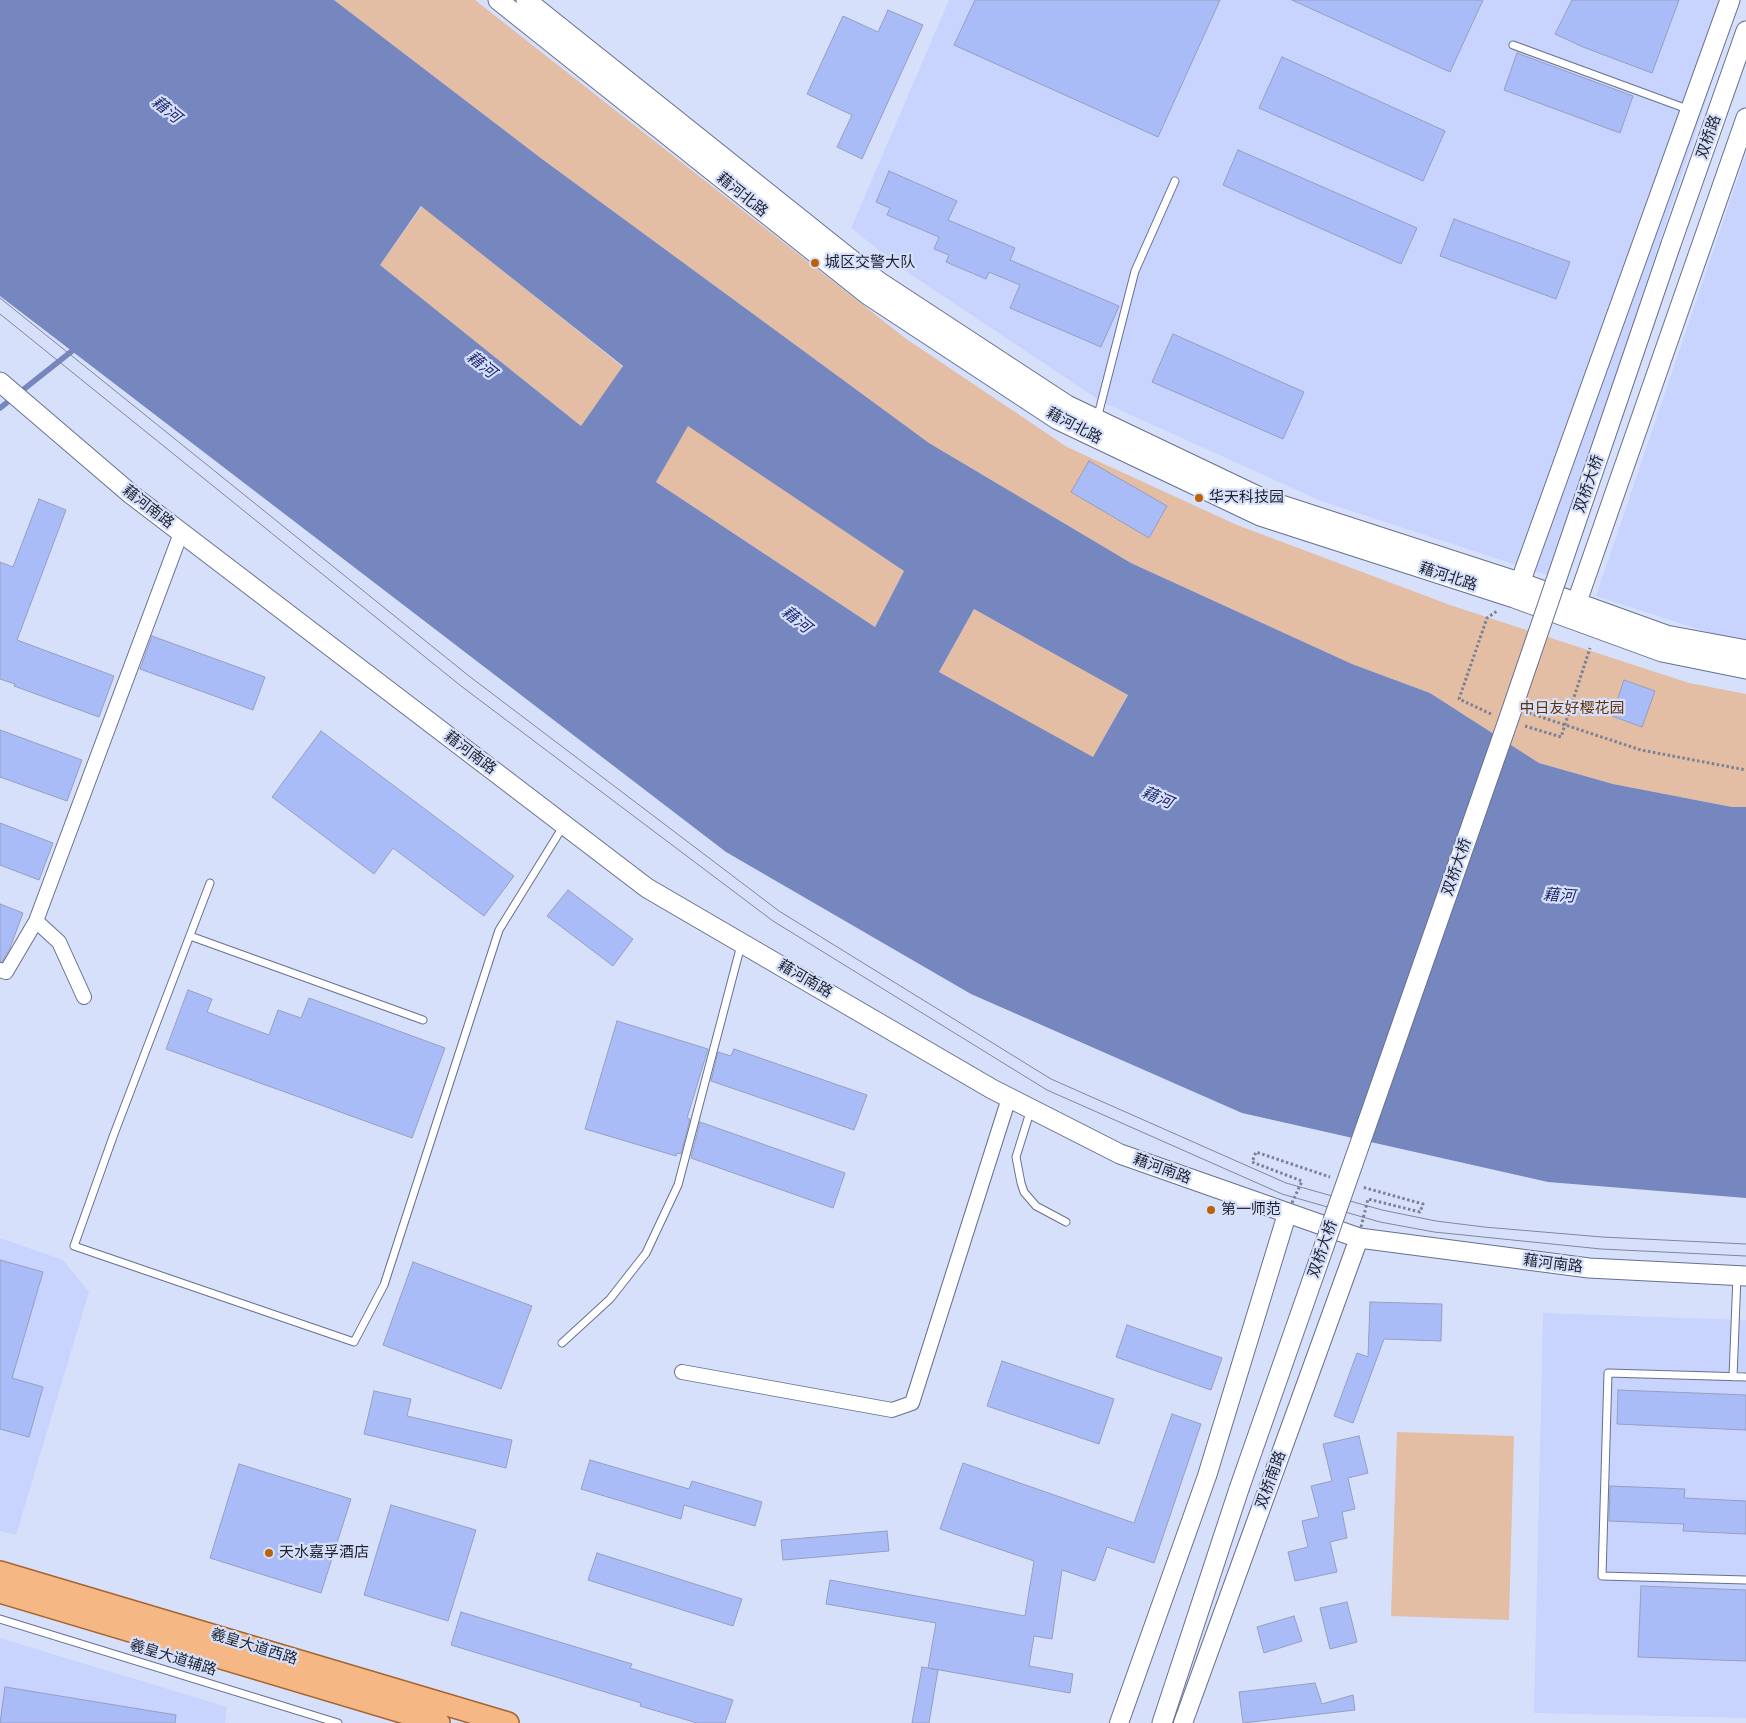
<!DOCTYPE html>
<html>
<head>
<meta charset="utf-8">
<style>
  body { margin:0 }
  canvas { display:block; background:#d7e0fb }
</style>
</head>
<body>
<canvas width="1746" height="1723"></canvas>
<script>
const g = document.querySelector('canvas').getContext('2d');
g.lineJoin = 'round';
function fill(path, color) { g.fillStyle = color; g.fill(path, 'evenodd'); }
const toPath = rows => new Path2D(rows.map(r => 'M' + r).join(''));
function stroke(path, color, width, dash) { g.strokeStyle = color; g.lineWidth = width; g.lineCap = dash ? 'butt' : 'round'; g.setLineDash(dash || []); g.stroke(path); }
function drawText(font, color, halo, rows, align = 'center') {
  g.font = font + ' "Open Sans","Noto Sans SC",sans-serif'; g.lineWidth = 4.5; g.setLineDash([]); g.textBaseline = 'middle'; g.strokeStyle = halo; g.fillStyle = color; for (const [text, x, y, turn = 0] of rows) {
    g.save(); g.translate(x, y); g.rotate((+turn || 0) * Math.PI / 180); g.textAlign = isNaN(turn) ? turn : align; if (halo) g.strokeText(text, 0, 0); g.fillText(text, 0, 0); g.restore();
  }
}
fill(toPath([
  [949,0,1739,0,1550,576,1321,501,1102,402,904,270,851,228],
  [1746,154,1746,639,1716,635,1596,596],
  [0,1238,63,1260,89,1292,16,1535,0,1531],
  [1543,1313,1746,1320,1746,1718,1534,1713],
  [0,1638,227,1707,225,1723,0,1723]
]), '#c8d4fd');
fill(toPath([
  [334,0,475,0,905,338,1067,447,1237,525,1450,605,1689,683,1746,694,1746,807,1732,807,1613,784,1539,763,1430,693,1352,664,1131,563,929,443,542,159],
  [422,206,623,367,581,426,380,265],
  [688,425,904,571,875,627,656,482],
  [974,609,1128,694,1093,758,939,672],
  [1397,1432,1514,1436,1509,1620,1391,1616]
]), '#e3bda4');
fill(toPath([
  [0,0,334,0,542,159,929,443,1131,563,1352,664,1430,693,1539,763,1613,784,1732,807,1746,807,1746,1198,1548,1182,1242,1113,971,994,726,852,0,296],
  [421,206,623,366,581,426,380,265],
  [688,426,904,571,875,627,656,482],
  [974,609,1128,695,1093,757,939,672]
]), '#7686be');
stroke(toPath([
  [0,408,72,351]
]), '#7686be', 5.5);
const building = toPath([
  [975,0,1220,0,1158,137,954,45,975,0],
  [1292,0,1483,0,1450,72,1292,0],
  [1572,0,1679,0,1652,73,1583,47,1555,34,1572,0],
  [888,10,923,25,862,159,837,147,852,115,807,94,843,16,878,32,888,10],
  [1517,53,1633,96,1620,133,1504,90,1517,53],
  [1282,57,1445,131,1423,181,1259,108,1282,57],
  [1238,150,1417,228,1401,264,1223,185,1238,150],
  [889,171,957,201,948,220,1015,248,1010,260,1119,306,1101,347,1010,308,1020,285,989,272,986,279,946,262,949,255,934,249,939,237,887,215,890,208,876,202,889,171],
  [1454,219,1570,262,1556,299,1440,256,1454,219],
  [1173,334,1304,392,1283,439,1152,382,1173,334],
  [1089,461,1167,506,1149,538,1071,492,1089,461],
  [39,499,66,510,17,640,114,676,99,717,14,686,15,684,0,679,0,562,13,567,39,499],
  [152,636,265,677,253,710,140,669,152,636],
  [1624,680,1655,691,1642,727,1612,716,1624,680],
  [0,730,82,760,67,801,0,777,0,730],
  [321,731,514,876,484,916,393,848,374,874,272,797,321,731],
  [0,823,53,843,39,880,0,865,0,823],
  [568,890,633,939,613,966,547,916,568,890],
  [0,904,23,913,10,948,2,962,0,961,0,904],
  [188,990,212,999,207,1012,269,1035,278,1010,301,1018,309,998,445,1048,412,1138,166,1049,188,990],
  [617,1021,708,1049,687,1118,690,1119,681,1154,677,1153,676,1156,585,1129,617,1021],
  [734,1049,867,1095,854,1130,711,1081,718,1052,731,1056,734,1049],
  [700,1122,845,1173,833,1208,691,1158,700,1122],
  [0,1260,43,1272,12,1378,43,1387,29,1437,0,1429,0,1260],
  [413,1262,532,1306,501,1389,383,1345,413,1262],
  [1370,1302,1442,1304,1441,1341,1384,1339,1353,1423,1334,1416,1357,1353,1368,1357,1370,1302],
  [1127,1325,1222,1358,1211,1390,1116,1357,1127,1325],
  [1002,1361,1114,1399,1099,1444,987,1406,1002,1361],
  [1618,1390,1746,1395,1746,1430,1617,1424,1618,1390],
  [374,1391,411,1399,407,1416,512,1440,506,1468,364,1434,374,1391],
  [1172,1414,1201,1424,1154,1563,1107,1547,1095,1581,1062,1570,1052,1639,1034,1636,1029,1666,1073,1674,1070,1693,928,1668,936,1623,826,1604,830,1580,1025,1616,1034,1561,940,1529,963,1463,1134,1523,1172,1414],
  [1359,1436,1368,1473,1348,1478,1355,1509,1342,1512,1347,1538,1330,1542,1337,1572,1295,1581,1288,1552,1308,1547,1302,1521,1319,1517,1311,1486,1332,1481,1323,1444,1359,1436],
  [590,1460,689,1489,692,1481,762,1502,755,1526,684,1505,681,1519,581,1489,590,1460],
  [239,1464,351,1499,321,1593,210,1558,239,1464],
  [1610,1486,1685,1489,1684,1498,1746,1501,1746,1534,1683,1531,1684,1524,1609,1521,1610,1486],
  [391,1505,476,1530,448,1621,364,1595,391,1505],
  [887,1531,889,1551,783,1560,781,1540,887,1531],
  [597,1553,742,1599,733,1626,588,1580,597,1553],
  [1641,1586,1746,1590,1746,1661,1638,1657,1641,1586],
  [1347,1602,1357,1642,1330,1649,1320,1608,1347,1602],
  [461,1612,632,1664,630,1668,733,1700,725,1723,697,1723,640,1706,641,1703,451,1645,461,1612],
  [1294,1616,1302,1641,1264,1653,1257,1627,1294,1616],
  [922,1667,938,1670,929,1723,912,1723,922,1667],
  [1315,1683,1322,1704,1353,1695,1355,1710,1243,1723,1239,1692,1315,1683],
  [5,1687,176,1715,175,1723,0,1723,5,1687]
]);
fill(building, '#aabcf8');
stroke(building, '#959fbf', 1);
const service = toPath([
  [1513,45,1690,110],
  [1097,419,1135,271,1175,181],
  [210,883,114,1134,74,1246,354,1342,384,1285,499,930,564,825],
  [190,936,423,1020],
  [1031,1109,1016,1157,1021,1183,1024,1192,1036,1206,1066,1222],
  [562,1343,610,1299,646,1253,678,1185,741,945],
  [1733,1377,1737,1276],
  [1746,1377,1608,1373,1602,1576,1746,1580],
  [0,1619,338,1723]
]);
const minor = toPath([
  [36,921,59,942,84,997],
  [0,970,6,972,36,921,181,533],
  [682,1372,892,1410,912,1403,1009,1098]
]);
const tertiary = toPath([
  [1119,1723,1207,1476,1287,1214],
  [1183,1723,1359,1238]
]);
const secondary = toPath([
  [498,0,868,295,1058,420,1260,516,1514,598,1662,652,1746,669],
  [526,0,878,281,1067,405,1266,500,1519,582,1666,635,1746,650],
  [1671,244,1746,31],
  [0,382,132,495,647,888,992,1089,1120,1154,1359,1238,1589,1268,1746,1276],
  [1516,594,1730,0],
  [1573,613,1746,118],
  [1162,1723,1239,1489]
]);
const primary = toPath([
  [0,1572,508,1723],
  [0,1592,439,1723]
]);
stroke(service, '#67708e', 9);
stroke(minor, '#67708e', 16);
stroke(tertiary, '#67708e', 20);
stroke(secondary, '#67708e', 21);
stroke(primary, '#a66430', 24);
stroke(toPath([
  [1529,713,1641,750,1746,770],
  [1491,714,1459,699,1487,618,1497,611]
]), '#7a8195', 3, [2.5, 2.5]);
stroke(service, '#fff', 7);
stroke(minor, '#fff', 14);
stroke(tertiary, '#fff', 18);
stroke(secondary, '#fff', 19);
stroke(primary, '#f5b783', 21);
stroke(toPath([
  [0,298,469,676,779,911,1051,1079,1286,1183,1382,1210,1436,1221,1484,1227,1602,1237,1746,1244],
  [0,314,461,686,773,921,1047,1090,1282,1194,1380,1222,1434,1232,1601,1249,1746,1256]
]), '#80869b', 1);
const secondaryBridge = toPath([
  [1239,1489,1508,721,1671,244]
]);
stroke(secondaryBridge, '#67708e', 21, []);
stroke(toPath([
  [1525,726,1561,737,1590,648],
  [1292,1203,1302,1181,1252,1162,1256,1152,1330,1177],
  [1361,1227,1368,1199,1420,1212,1423,1204,1362,1187]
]), '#7a8195', 3, [2.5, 2.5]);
stroke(secondaryBridge, '#fff', 19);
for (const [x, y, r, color] of [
  [815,263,5,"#bc6104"],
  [1199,498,5,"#bc6104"],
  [1211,1210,5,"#bc6104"],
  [269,1553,5,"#bc6104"]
]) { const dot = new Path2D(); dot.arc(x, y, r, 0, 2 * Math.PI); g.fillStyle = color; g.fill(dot); stroke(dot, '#d7e0fb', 2); }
drawText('15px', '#1e222f', '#d7e0fb', [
  ["双桥路",1709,137,-71],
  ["藉河北路",742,195,39],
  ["藉河北路",1074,426,28],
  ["双桥大桥",1589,484,-71],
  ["藉河南路",148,507,38],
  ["藉河北路",1448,577,18],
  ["藉河南路",470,753,37],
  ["双桥大桥",1457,867,-71],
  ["藉河南路",805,979,30],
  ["藉河南路",1162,1169,20],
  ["双桥大桥",1323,1249,-71],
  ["藉河南路",1553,1264,7],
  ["双桥南路",1271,1480,-70],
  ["羲皇大道西路",254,1647,17],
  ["羲皇大道辅路",173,1658,17]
]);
drawText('15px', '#1e222f', '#d7e0fb', [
  ["城区交警大队",825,263],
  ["华天科技园",1209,498],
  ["第一师范",1221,1210],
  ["天水嘉孚酒店",279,1553]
], 'left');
drawText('15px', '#683302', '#d7e0fb', [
  ["中日友好樱花园",1572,709]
]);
drawText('italic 16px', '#202a6e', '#d7e0fb', [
  ["藉河",166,110,39],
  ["藉河",481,365,39],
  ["藉河",796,620,39],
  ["藉河",1157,798,23],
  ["藉河",1559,896,4]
]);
</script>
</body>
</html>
